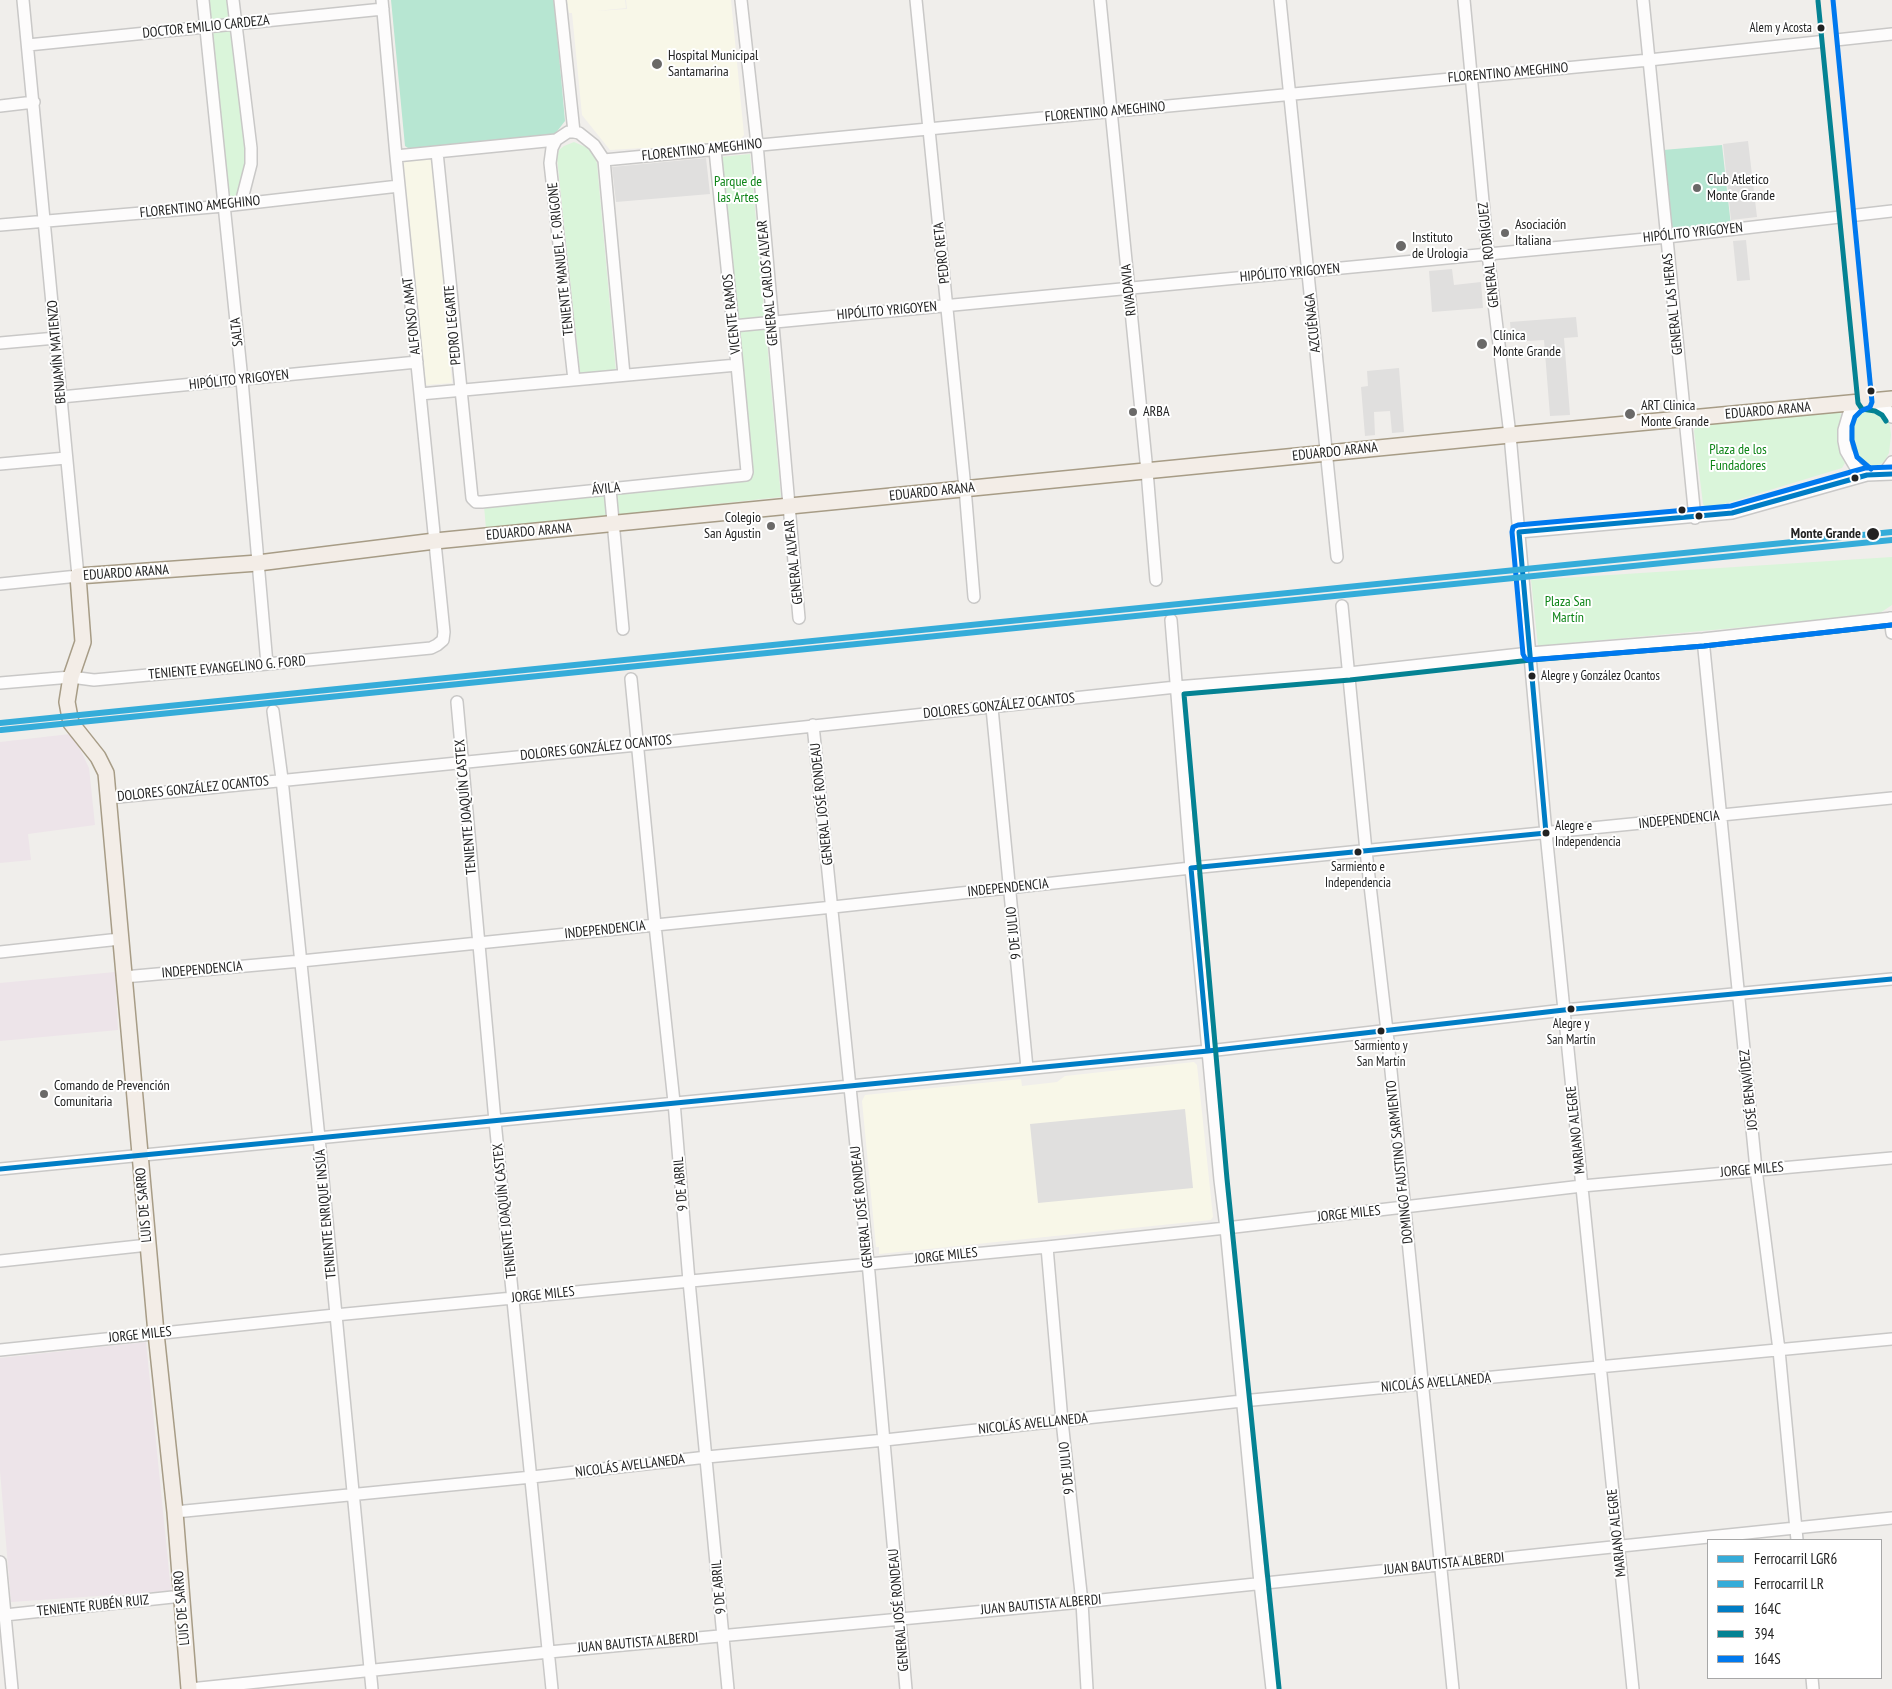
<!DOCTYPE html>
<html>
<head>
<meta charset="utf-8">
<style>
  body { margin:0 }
  #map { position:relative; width:1892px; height:1689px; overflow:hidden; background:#f0eeeb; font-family:"PT Sans Narrow",sans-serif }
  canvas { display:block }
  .legend { position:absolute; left:1707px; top:1539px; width:175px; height:140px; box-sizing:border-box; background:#fff; border:1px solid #a7a7a7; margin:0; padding:6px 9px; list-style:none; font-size:15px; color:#222 }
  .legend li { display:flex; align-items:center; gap:10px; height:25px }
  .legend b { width:25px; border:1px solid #a7a7a7 }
</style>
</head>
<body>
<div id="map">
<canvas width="1892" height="1689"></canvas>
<ul class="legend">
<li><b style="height:6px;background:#35acd9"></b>Ferrocarril LGR6</li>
<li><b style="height:6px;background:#35acd9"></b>Ferrocarril LR</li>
<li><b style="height:6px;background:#007dc5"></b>164C</li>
<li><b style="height:6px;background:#048293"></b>394</li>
<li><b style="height:6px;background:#0079ef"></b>164S</li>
</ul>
</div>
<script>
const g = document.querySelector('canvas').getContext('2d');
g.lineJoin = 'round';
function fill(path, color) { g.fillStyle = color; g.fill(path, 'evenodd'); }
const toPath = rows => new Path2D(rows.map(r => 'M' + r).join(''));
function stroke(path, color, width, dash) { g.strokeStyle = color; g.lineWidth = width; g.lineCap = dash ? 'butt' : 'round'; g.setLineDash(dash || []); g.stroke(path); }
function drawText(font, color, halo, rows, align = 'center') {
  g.font = font + ' "PT Sans Narrow",sans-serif'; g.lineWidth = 4; g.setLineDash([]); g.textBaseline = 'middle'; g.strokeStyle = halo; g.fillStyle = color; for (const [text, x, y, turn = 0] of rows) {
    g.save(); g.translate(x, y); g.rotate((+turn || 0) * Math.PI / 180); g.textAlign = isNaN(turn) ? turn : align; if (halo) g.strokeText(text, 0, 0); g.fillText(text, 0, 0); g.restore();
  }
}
fill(toPath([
  [70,734,80,749,89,768,95,825,28,834,31,860,0,863,0,742],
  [115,972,118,1030,0,1041,0,983],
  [146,1342,171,1591,11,1602,0,1471,0,1358]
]), '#ede4e9');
fill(toPath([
  [567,0,625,0,626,8,596,11,627,9,626,0,731,0,744,135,740,140,644,149,643,148,610,150,582,115,572,13,569,13],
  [433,159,452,383,426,385,403,161],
  [1194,1062,1197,1065,1213,1217,1211,1220,879,1254,879,1247,876,1247,862,1101,865,1095,1021,1079,1022,1086,1057,1082,1065,1076]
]), '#f8f7e8');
fill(toPath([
  [207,0,229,0,246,148,243,179,239,193,236,198,230,200,226,194],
  [574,142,588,148,595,155,597,164,616,372,581,375,580,372,557,158,559,150,564,146],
  [750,154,781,497,486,529,484,506,752,477,720,157],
  [1861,406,1880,409,1889,420,1891,435,1889,453,1884,462,1873,468,1864,467,1859,464,1849,446,1848,425,1853,413],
  [1836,410,1840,412,1841,415,1839,428,1840,446,1845,463,1842,468,1711,508,1706,508,1703,504,1694,431,1696,424],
  [1892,557,1892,605,1877,615,1538,646,1531,580]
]), '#daf5da');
fill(toPath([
  [391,0,554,0,565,121,555,134,411,150,405,146],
  [1722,145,1731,226,1672,232,1663,150]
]), '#b7e6d2');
fill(toPath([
  [1748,141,1757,217,1731,220,1723,144],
  [706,158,710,194,616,202,612,167],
  [1746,240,1750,280,1737,281,1733,241],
  [1452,269,1454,285,1481,282,1483,308,1432,312,1429,271],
  [1576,317,1578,337,1564,338,1570,415,1550,416,1544,340,1512,342,1510,322],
  [1399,368,1404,432,1392,433,1390,411,1374,412,1375,435,1365,436,1361,387,1368,386,1367,371],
  [1185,1109,1193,1188,1038,1203,1030,1124]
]), '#e0dfde');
const minor = toPath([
  [203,0,242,380,267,664],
  [233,0,251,148,251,164,241,203],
  [560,0,574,132],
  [741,0,757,144,799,618],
  [916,0,965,488,974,597],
  [1100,0,1147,471,1156,580],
  [1280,0,1337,557],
  [1464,0,1488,254,1510,435,1546,833,1633,1689],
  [1643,0,1695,518],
  [28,45,383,9],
  [0,106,34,102],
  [556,140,552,148,550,163,574,380],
  [437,152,472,498,476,502,482,502,746,475,747,472,737,365,715,150],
  [396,156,556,140,568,132,574,132,579,133,594,145,604,160,624,375],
  [604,160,1649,60,1892,34],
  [0,225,224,206,399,186],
  [733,326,1667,237,1892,211],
  [0,343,56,338],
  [420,394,737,365],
  [61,397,417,362],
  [0,464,66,458],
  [1884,473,1892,462],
  [1867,475,1856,468,1846,451,1844,441,1844,430,1849,413,1857,405,1865,402,1878,404,1887,410,1892,417],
  [610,489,623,629],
  [1519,532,1732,513,1867,475,1892,474],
  [0,584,78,576,23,0],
  [1342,606,1366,851,1387,1031,1453,1689],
  [1890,618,1892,633],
  [1171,620,1191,868,1220,1180,1226,1228,1260,1583,1272,1689],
  [1703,639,1756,1169,1779,1350,1797,1540],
  [631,679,655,925,674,1102,689,1281,728,1689],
  [0,683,71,677,94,680,267,664,431,648,437,645,443,640,444,632,396,156,382,0],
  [457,702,495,1121,552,1689],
  [992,708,1027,1068],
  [273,711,282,779,319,1138,372,1689],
  [813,725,869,1273,906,1689],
  [108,798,637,745,1176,687,1349,673,1530,653,1703,639,1892,618],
  [0,952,120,939],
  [124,977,301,961,833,907,1191,868,1892,798],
  [0,1169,1208,1051,1564,1010,1892,979],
  [1047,1247,1062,1421,1082,1602,1087,1689],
  [0,1261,148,1245],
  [0,1350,335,1315,1047,1247,1226,1228,1582,1186,1892,1158],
  [175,1512,532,1477,707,1457,885,1440,1242,1401,1892,1339],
  [0,1562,12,1689],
  [5,1615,182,1596],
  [1812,1678,1813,1689],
  [190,1689,549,1652,1082,1602,1892,1518]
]);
const major = toPath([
  [1825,0,1865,402],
  [189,1689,175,1512,156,1333,106,773,98,757,71,723,67,702,71,677,83,642,78,576,258,563,435,541,1510,435,1892,399]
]);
stroke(minor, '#c9c8c7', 14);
stroke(major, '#a79c86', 18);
stroke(minor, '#fdfcfc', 11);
stroke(major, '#f3ede7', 15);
stroke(toPath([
  [1208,1051,1191,868,1546,833,1519,532,1732,513,1867,475,1892,474],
  [0,1169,1208,1051,1564,1010,1892,979]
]), '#007dc5', 5);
stroke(toPath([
  [1818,1,1858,403,1862,409,1875,411,1882,415,1886,421],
  [1279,1688,1227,1179,1184,694,1350,680,1531,660,1704,646,1892,625]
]), '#048293', 5);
stroke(toPath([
  [1833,0,1872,402,1870,407,1861,411,1855,417,1852,426,1852,440,1857,457,1871,469],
  [1891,625,1704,646,1528,660,1525,658,1523,654,1512,532,1513,527,1518,525,1731,506,1865,468,1892,467]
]), '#0079ef', 5);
stroke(toPath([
  [0,723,1892,532]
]), '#35acd9', 6);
stroke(toPath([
  [1,730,1892,540]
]), '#35acd9', 6);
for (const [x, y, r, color] of [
  [1821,28,4.5,"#222"],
  [657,64,6,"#6a6968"],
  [1697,188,5,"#6a6968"],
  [1505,233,5,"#6a6968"],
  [1401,246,6,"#6a6968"],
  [1482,344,6,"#6a6968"],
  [1871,391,4.5,"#222"],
  [1133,412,5,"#6a6968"],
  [1630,414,6,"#6a6968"],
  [1855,478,4.5,"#222"],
  [1682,510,4.5,"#222"],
  [1699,516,4.5,"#222"],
  [771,526,5,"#6a6968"],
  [1873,534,7,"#222"],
  [1532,676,4.5,"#222"],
  [1546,833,4.5,"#222"],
  [1358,852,4.5,"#222"],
  [1571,1009,4.5,"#222"],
  [1381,1031,4.5,"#222"],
  [44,1094,5,"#6a6968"]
]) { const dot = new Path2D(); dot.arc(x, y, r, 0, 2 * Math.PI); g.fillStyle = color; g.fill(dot); stroke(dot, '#fff', 2); }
drawText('13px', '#222', '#fff', [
  ["Alem y Acosta",1812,28,"right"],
  ["Alegre y González Ocantos",1541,676,"left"],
  ["Alegre e",1555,826,"left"],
  ["Independencia",1555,842,"left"],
  ["Sarmiento e",1358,867],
  ["Independencia",1358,883],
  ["Alegre y",1571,1024],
  ["San Martín",1571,1040],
  ["Sarmiento y",1381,1046],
  ["San Martín",1381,1062]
]);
drawText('14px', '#222', '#fff', [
  ["DOCTOR EMILIO CARDEZA",206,27,-6],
  ["FLORENTINO AMEGHINO",1508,73,-5],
  ["FLORENTINO AMEGHINO",1105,112,-5],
  ["FLORENTINO AMEGHINO",702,150,-6],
  ["FLORENTINO AMEGHINO",200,207,-6],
  ["HIPÓLITO YRIGOYEN",1693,233,-6],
  ["PEDRO RETA",942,253,-96],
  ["GENERAL RODRÍGUEZ",1489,255,-96],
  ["TENIENTE MANUEL F. ORIGONE",561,259,-96],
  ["HIPÓLITO YRIGOYEN",1290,273,-5],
  ["GENERAL CARLOS ALVEAR",768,283,-95],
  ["RIVADAVIA",1129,290,-96],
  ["GENERAL LAS HERAS",1673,304,-96],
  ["HIPÓLITO YRIGOYEN",887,311,-5],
  ["VICENTE RAMOS",732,314,-96],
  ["ALFONSO AMAT",412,316,-96],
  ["AZCUÉNAGA",1313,323,-96],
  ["PEDRO LEGARTE",453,325,-95],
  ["SALTA",237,332,-96],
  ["BENJAMÍN MATIENZO",57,352,-95],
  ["HIPÓLITO YRIGOYEN",239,380,-6],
  ["EDUARDO ARANA",1768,411,-5],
  ["EDUARDO ARANA",1335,452,-6],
  ["ÁVILA",606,489,-6],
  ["EDUARDO ARANA",932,492,-6],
  ["EDUARDO ARANA",529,532,-5],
  ["GENERAL ALVEAR",794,562,-96],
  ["EDUARDO ARANA",126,573,-4],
  ["TENIENTE EVANGELINO G. FORD",227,668,-5],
  ["DOLORES GONZÁLEZ OCANTOS",999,706,-6],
  ["DOLORES GONZÁLEZ OCANTOS",596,748,-6],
  ["DOLORES GONZÁLEZ OCANTOS",193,789,-6],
  ["GENERAL JOSÉ RONDEAU",822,804,-96],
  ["TENIENTE JOAQUÍN CASTEX",466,807,-95],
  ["INDEPENDENCIA",1679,820,-6],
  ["INDEPENDENCIA",1008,888,-6],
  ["INDEPENDENCIA",605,930,-6],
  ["9 DE JULIO",1014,933,-96],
  ["INDEPENDENCIA",202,970,-5],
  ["JOSÉ BENAVÍDEZ",1749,1090,-96],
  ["MARIANO ALEGRE",1576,1130,-96],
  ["DOMINGO FAUSTINO SARMIENTO",1400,1162,-96],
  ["JORGE MILES",1752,1170,-5],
  ["9 DE ABRIL",681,1184,-95],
  ["LUIS DE SARRO",144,1205,-95],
  ["GENERAL JOSÉ RONDEAU",862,1207,-96],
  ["TENIENTE JOAQUÍN CASTEX",505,1211,-96],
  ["TENIENTE ENRIQUE INSÚA",326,1214,-95],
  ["JORGE MILES",1349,1214,-6],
  ["JORGE MILES",946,1256,-6],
  ["JORGE MILES",543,1295,-6],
  ["JORGE MILES",140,1335,-6],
  ["NICOLÁS AVELLANEDA",1436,1383,-5],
  ["NICOLÁS AVELLANEDA",1033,1424,-6],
  ["NICOLÁS AVELLANEDA",630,1466,-7],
  ["9 DE JULIO",1067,1468,-96],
  ["MARIANO ALEGRE",1617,1533,-96],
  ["JUAN BAUTISTA ALBERDI",1444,1564,-6],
  ["9 DE ABRIL",719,1587,-95],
  ["JUAN BAUTISTA ALBERDI",1041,1605,-5],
  ["TENIENTE RUBÉN RUIZ",93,1606,-6],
  ["LUIS DE SARRO",182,1608,-95],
  ["GENERAL JOSÉ RONDEAU",899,1610,-95],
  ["JUAN BAUTISTA ALBERDI",638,1643,-5]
]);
drawText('14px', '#222', '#fff', [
  ["Hospital Municipal",668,56],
  ["Santamarina",668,72],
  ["Club Atletico",1707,180],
  ["Monte Grande",1707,196],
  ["Asociación",1515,225],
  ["Italiana",1515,241],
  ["Instituto",1412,238],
  ["de Urologia",1412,254],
  ["Clínica",1493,336],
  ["Monte Grande",1493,352],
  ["ART Clinica",1641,406],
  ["Monte Grande",1641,422],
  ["ARBA",1143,412],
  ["Colegio",761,518,"right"],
  ["San Agustin",761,534,"right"],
  ["Comando de Prevención",54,1086],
  ["Comunitaria",54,1102]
], 'left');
drawText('14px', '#0c8416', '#fff', [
  ["Parque de",738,182],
  ["las Artes",738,198],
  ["Plaza de los",1738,450],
  ["Fundadores",1738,466],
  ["Plaza San",1568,602],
  ["Martín",1568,618]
]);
drawText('bold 14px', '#222', '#fff', [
  ["Monte Grande",1861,534]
], 'right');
</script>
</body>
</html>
